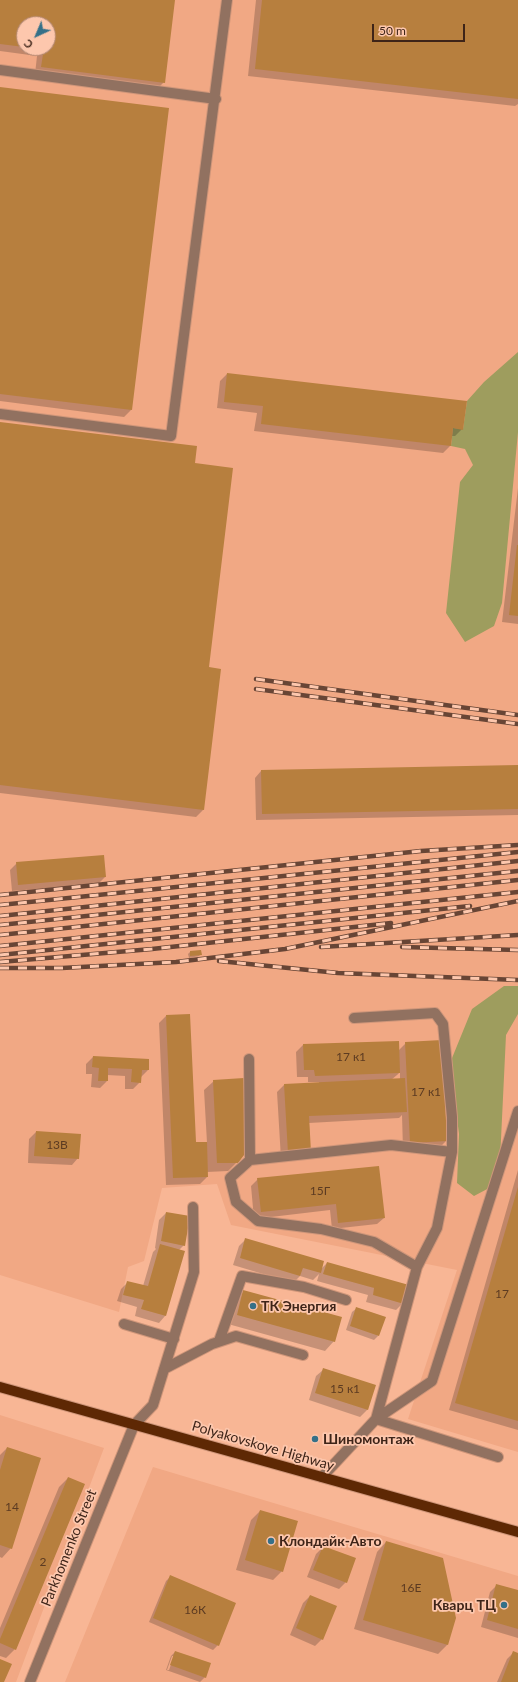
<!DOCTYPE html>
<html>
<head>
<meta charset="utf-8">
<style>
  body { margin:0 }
  #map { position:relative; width:518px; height:1682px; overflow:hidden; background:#f8b695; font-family:Lato,sans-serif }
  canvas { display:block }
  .north { position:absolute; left:16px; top:16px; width:40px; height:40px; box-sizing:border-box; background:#fdc7ad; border:1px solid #b18671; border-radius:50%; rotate:224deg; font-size:11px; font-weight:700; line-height:16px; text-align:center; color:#3e2418 }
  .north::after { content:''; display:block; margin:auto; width:14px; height:18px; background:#357088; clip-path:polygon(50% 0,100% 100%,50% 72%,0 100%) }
  .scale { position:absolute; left:372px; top:24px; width:93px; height:18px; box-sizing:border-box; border:2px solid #3e2418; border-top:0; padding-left:5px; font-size:12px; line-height:14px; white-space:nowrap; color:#3e2418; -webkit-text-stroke:3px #fdc7ad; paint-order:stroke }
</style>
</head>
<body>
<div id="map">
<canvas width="518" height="1682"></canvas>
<div class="north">С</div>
<div class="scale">50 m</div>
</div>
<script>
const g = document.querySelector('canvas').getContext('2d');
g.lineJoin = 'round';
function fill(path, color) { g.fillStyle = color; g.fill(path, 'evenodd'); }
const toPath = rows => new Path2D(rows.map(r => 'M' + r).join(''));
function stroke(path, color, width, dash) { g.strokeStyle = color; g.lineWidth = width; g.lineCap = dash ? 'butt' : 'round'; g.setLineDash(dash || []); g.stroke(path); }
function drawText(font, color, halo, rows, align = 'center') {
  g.font = font + ' Lato,sans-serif'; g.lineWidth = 3.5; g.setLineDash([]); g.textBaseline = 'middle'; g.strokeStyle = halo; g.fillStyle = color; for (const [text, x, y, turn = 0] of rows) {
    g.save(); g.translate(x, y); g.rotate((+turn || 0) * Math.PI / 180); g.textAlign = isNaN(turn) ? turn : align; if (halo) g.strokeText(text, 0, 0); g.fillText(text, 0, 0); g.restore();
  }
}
fill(toPath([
  [0,0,518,0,518,1452,408,1419,457,1270,231,1225,217,1184,162,1188,144,1261,128,1267,119,1312,0,1275],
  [24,24,48,24,48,48,24,48],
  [0,1415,104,1448,16,1682,0,1682],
  [153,1467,518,1576,518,1682,65,1682]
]), '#f1a884');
fill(toPath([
  [518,352,518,432,502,603,494,626,465,642,446,613,460,482,473,465,465,449,451,446,453,428,463,429,467,401,484,382],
  [504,986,518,986,518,1014,506,1035,500,1160,491,1187,474,1196,457,1183,459,1134,450,1063,472,1009]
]), '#9e9d5e');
fill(toPath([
  [0,0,174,0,164,82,157,89,35,74,37,56,0,51],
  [24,24,48,24,48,48,24,48],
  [256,0,518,0,518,104,515,106,248,76],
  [0,88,131,410,124,417,0,401],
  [227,374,462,429,455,436,452,436,450,446,443,453,254,431,257,413,217,408,220,381],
  [0,423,194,464,208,668,220,670,203,810,196,817,0,793],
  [518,488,518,624,502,622],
  [518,766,518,815,256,820,255,778,261,771],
  [17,863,105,877,98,884,12,891,10,870],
  [190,952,201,954,199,956,189,958,188,954],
  [166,1016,195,1143,207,1143,204,1090,214,1081,237,1162,228,1171,207,1172,207,1177,200,1184,166,1185,159,1023],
  [406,1043,446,1141,439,1148,403,1150,402,1115,399,1118,309,1123,310,1151,281,1159,277,1092,284,1085,319,1084,319,1082,308,1082,308,1077,297,1077,296,1052,303,1045,398,1051],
  [400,1072,400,1080,391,1080,397,1075],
  [93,1057,148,1070,141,1077,140,1082,133,1089,125,1089,125,1076,107,1075,107,1081,100,1088,91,1087,92,1074,86,1074,86,1064],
  [36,1132,78,1158,72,1165,28,1163,29,1139],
  [518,1170,518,1430,449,1410],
  [258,1179,384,1218,377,1224,332,1229,330,1210,254,1219,251,1186],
  [166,1213,184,1245,179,1250,165,1316,159,1323,135,1316,137,1307,117,1301,121,1289,128,1282,143,1286,153,1252,156,1249,155,1248,159,1220],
  [246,1239,321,1269,327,1263,403,1303,396,1310,366,1302,368,1295,317,1281,319,1274,313,1280,300,1276,293,1283,233,1265,239,1246],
  [244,1291,334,1341,325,1351,228,1324,234,1300],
  [357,1308,378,1336,374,1340,346,1330,352,1312],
  [323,1370,375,1386,367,1410,360,1417,309,1400,316,1376],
  [7,1448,11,1548,2,1558,0,1557,0,1455],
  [68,1478,15,1649,6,1658,0,1656,0,1628,59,1487],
  [260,1511,282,1571,273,1580,236,1570,251,1520],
  [386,1542,455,1618,447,1645,438,1654,354,1629,377,1552],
  [323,1547,346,1582,339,1589,307,1577,316,1554],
  [171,1576,218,1645,213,1650,149,1622,166,1581],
  [497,1585,518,1591,518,1638,481,1627,490,1592],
  [310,1596,322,1639,315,1646,290,1635,303,1603],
  [175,1652,205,1677,200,1682,166,1670,171,1656],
  [172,1656,174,1656,169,1670,167,1670],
  [514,1652,518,1654,518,1682,497,1682,507,1659]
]), '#0003');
fill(toPath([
  [0,0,175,0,165,83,41,67,44,48,48,48,48,24,24,24,24,47,0,44],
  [262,0,518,0,518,99,255,69],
  [0,87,169,108,132,410,0,394],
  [227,373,467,401,463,430,453,428,451,446,261,424,263,406,224,402],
  [0,422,197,446,195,463,233,468,209,667,221,669,204,810,0,785],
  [517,545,518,545,518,616,509,615],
  [518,765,518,809,262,814,261,770],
  [104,855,106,877,18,885,16,862],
  [201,950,202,955,190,956,190,951],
  [190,1014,196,1142,207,1142,208,1177,173,1178,166,1015],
  [442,1040,447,1141,410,1143,405,1042],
  [399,1041,400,1073,315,1076,314,1070,304,1070,303,1044],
  [93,1056,149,1059,149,1070,142,1070,141,1083,131,1082,132,1069,108,1068,108,1081,98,1081,99,1068,92,1067],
  [244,1078,247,1151,238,1163,217,1163,213,1080],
  [405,1078,407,1112,309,1116,311,1152,288,1153,284,1084],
  [36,1131,81,1134,79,1159,34,1156],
  [379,1166,385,1218,338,1223,336,1204,261,1212,257,1178],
  [518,1187,518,1421,455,1403],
  [166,1212,190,1216,185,1246,161,1241],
  [245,1238,324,1261,321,1273,303,1268,300,1276,240,1258],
  [160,1244,185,1251,166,1316,141,1309,144,1300,123,1295,127,1281,148,1286],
  [327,1262,409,1285,404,1304,373,1295,374,1288,323,1274],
  [243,1290,342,1317,335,1342,237,1315],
  [356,1307,386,1317,379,1336,350,1326],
  [323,1368,376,1385,368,1410,315,1393],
  [7,1447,41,1458,12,1549,0,1545,0,1470],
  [68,1477,85,1484,16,1650,0,1643,0,1639],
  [260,1510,298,1521,283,1572,245,1560],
  [386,1541,443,1558,456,1618,448,1645,363,1620],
  [323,1546,356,1558,347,1583,313,1570],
  [170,1575,236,1603,219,1646,153,1618],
  [496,1584,518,1590,518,1629,487,1620],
  [310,1595,337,1606,323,1640,296,1628],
  [175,1651,211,1663,206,1678,170,1665],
  [513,1651,518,1653,518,1682,501,1682],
  [0,1659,12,1664,4,1682,0,1682]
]), '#b77f3e');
const minor = toPath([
  [0,70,216,99],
  [0,414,171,436,227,0],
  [249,1059,250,1160],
  [417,1267,437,1228,452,1152],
  [124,1324,174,1339],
  [219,1341,242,1276,304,1287,346,1300],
  [164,1369,212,1344,236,1336,303,1355],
  [376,1419,432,1381,518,1111],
  [376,1419,498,1457],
  [322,1477,376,1419,417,1267,374,1242,321,1229,258,1221,236,1202,230,1178,250,1160,391,1145,452,1152,452,1117,443,1024,435,1013,354,1018],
  [30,1682,134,1425,153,1405,194,1272,193,1207]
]);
const major = toPath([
  [0,1387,518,1532]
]);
stroke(minor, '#cf967a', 12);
stroke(major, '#cf967a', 12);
stroke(minor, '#917160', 10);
stroke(major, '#5e2804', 10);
const rail = toPath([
  [256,679,518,715],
  [256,689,518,724],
  [0,895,421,851,518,845],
  [0,905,518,852],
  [0,916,518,861],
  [0,925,518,871],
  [0,935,518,880],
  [0,946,518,892],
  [321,947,518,935],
  [402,947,518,950],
  [0,955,470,906],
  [219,961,338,973,518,980],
  [0,962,152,949,391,923],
  [0,968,62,968,176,962,285,949,518,901]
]);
stroke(rail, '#684535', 4.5);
stroke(rail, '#fdc7ad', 3, [9]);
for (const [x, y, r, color] of [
  [253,1306,4,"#357088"],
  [315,1439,4,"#357088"],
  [271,1541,4,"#357088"],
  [504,1605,4,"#357088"]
]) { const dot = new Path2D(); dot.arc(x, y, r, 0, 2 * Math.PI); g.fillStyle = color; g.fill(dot); stroke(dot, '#fdc7ad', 1.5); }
drawText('12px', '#5c3b22', null, [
  ["17 к1",351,1057],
  ["17 к1",426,1092],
  ["13В",57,1145],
  ["15Г",320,1191],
  ["17",502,1294],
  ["15 к1",345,1389],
  ["14",12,1507],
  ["2",43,1562],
  ["16Е",411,1588],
  ["16К",195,1610]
]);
drawText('bold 14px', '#3e2418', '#fdc7ad', [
  ["ТК Энергия",261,1306],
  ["Шиномонтаж",323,1439],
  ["Клондайк-Авто",279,1541],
  ["Кварц ТЦ",496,1605,"right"]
], 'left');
drawText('14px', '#3e2418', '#fdc7ad', [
  ["Polyakovskoye Highway",263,1446,16],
  ["Parkhomenko Street",69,1548,-68]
]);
</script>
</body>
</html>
